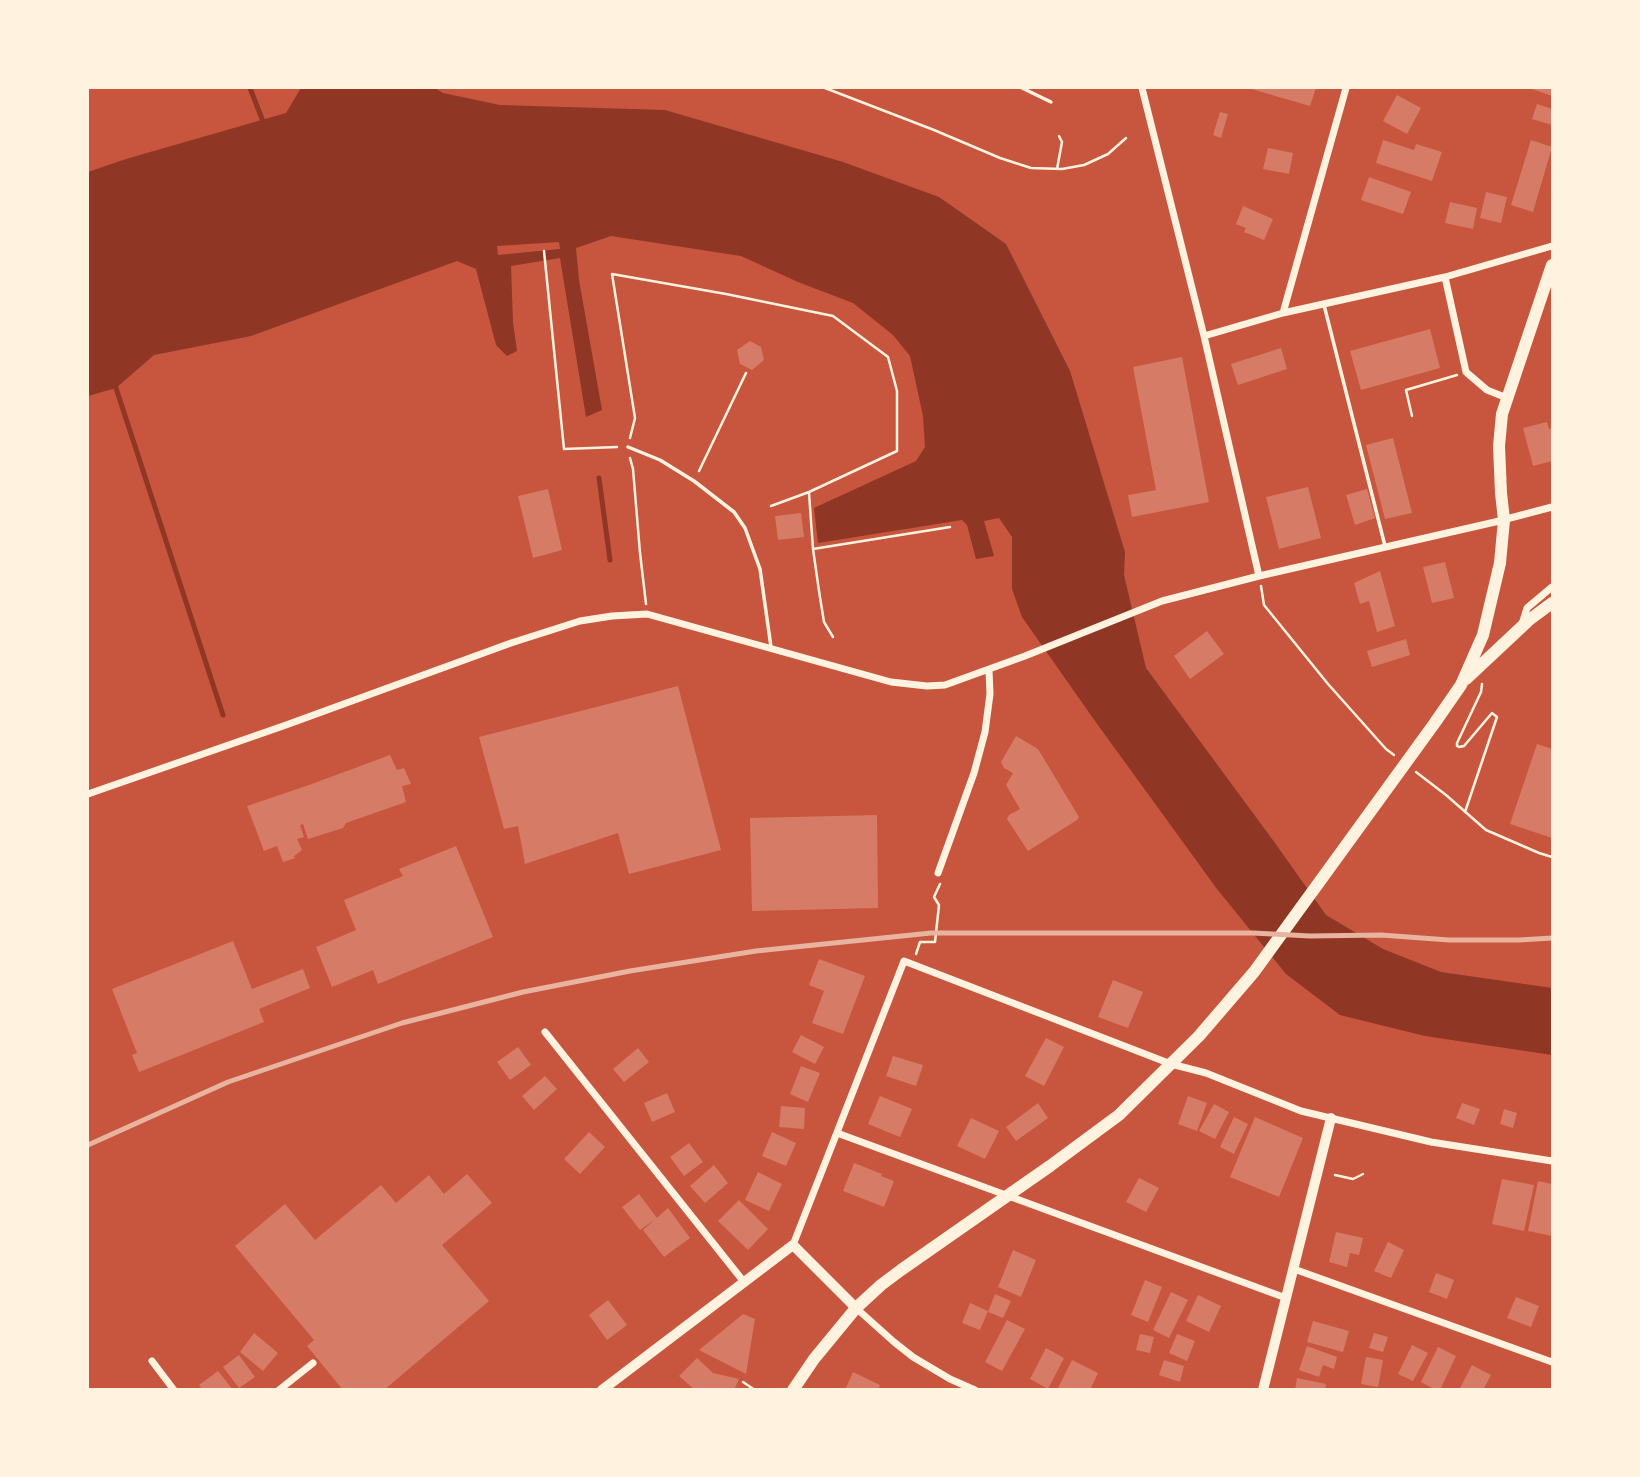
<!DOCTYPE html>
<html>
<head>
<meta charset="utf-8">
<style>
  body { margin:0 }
  #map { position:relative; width:1640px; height:1477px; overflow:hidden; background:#c8553d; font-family:Inter,sans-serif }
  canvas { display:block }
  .frame { position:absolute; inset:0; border:89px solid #fff3e0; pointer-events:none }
</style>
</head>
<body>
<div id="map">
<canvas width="1640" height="1477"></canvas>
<div class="frame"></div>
</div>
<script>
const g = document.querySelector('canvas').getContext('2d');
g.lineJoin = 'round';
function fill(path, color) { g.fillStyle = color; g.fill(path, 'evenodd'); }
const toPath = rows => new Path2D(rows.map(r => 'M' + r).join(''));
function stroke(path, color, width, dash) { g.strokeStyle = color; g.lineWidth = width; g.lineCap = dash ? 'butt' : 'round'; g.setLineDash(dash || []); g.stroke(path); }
fill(toPath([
  [301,88,435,88,443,93,500,105,665,110,843,162,939,197,1006,244,1070,371,1125,552,1124,575,1146,668,1275,843,1326,915,1383,949,1441,972,1552,988,1552,1055,1425,1036,1340,1015,1286,974,1217,889,1095,721,1022,617,1012,589,1012,537,999,518,984,521,994,556,976,559,967,525,962,520,818,543,814,508,916,461,925,447,923,416,910,356,893,335,853,303,798,282,741,256,611,236,576,248,579,280,602,410,586,417,560,258,511,266,513,322,517,351,507,356,496,345,476,269,457,261,251,336,154,355,116,388,88,396,88,172,126,159,286,113]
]), '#8f3625');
fill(toPath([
  [559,242,560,249,498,255,497,246]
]), '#c8553d');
stroke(toPath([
  [250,88,264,124],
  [114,382,223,715],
  [599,478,610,560]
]), '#8f3625', 5);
fill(toPath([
  [1248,88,1316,88,1310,106],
  [1529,88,1552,88,1552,96],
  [1397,95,1421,108,1407,134,1383,121],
  [1537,104,1552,109,1552,125,1532,119],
  [1220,112,1228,114,1221,138,1213,135],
  [1383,140,1414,150,1416,144,1442,152,1432,181,1376,163],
  [1531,140,1552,147,1533,212,1511,205],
  [1268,148,1293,153,1289,174,1263,169],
  [1369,177,1411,192,1403,214,1361,200],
  [1486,192,1507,197,1501,223,1480,218],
  [1450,202,1477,208,1473,229,1445,223],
  [1243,206,1273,219,1264,240,1244,232,1246,228,1236,224],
  [1430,329,1440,368,1361,390,1350,351],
  [750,341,761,347,764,360,752,370,740,364,737,350],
  [1281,348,1287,369,1238,385,1231,364],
  [1182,357,1209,502,1132,517,1128,495,1156,490,1133,367],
  [1547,422,1549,429,1552,428,1552,461,1533,466,1523,428],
  [1393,438,1412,513,1385,519,1366,445],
  [1308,487,1321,538,1279,549,1266,497],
  [548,489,562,550,533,558,518,496],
  [1367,489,1375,518,1355,525,1346,495],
  [801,513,804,537,778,540,775,516],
  [1445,562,1454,598,1432,603,1423,567],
  [1380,571,1395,626,1377,632,1369,601,1360,604,1354,583],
  [1207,631,1224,654,1190,679,1174,656],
  [1406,639,1410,655,1372,667,1367,651],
  [678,686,721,850,629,874,618,833,525,864,518,826,504,829,479,737],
  [1016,736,1038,749,1079,817,1077,820,1028,851,1007,819,1009,815,1020,809,1006,785,1013,773,1004,768,1001,762],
  [1537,744,1552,749,1552,838,1510,824],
  [390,755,397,770,404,768,411,784,402,786,406,802,346,823,343,828,308,839,303,824,300,825,304,837,297,839,302,850,293,857,296,858,283,862,277,846,264,851,247,806,309,785],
  [877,815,878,908,752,911,750,818],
  [456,846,493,937,378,984,373,970,332,987,316,947,356,930,344,900,403,876,399,869],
  [233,941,252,989,303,969,310,988,259,1009,264,1022,139,1072,132,1055,137,1053,112,989],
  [819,959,865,976,843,1034,812,1023,824,991,809,985],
  [1113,980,1143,992,1128,1028,1098,1017],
  [801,1035,824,1047,815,1064,792,1052],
  [1046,1038,1064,1047,1044,1086,1025,1076],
  [518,1047,531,1065,510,1080,497,1062],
  [638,1048,649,1062,624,1082,613,1069],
  [893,1056,923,1065,916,1086,886,1076],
  [801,1066,820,1073,808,1102,790,1094],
  [545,1076,557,1089,534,1110,522,1096],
  [667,1093,675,1112,652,1122,644,1103],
  [880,1096,912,1109,900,1137,868,1124],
  [1188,1096,1207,1103,1197,1131,1178,1124],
  [1038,1103,1048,1118,1016,1141,1006,1127],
  [1462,1103,1480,1109,1474,1125,1456,1118],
  [1214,1104,1229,1112,1215,1139,1199,1131],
  [781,1106,805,1108,804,1129,779,1127],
  [1504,1109,1517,1113,1513,1128,1500,1124],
  [1234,1117,1248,1124,1234,1154,1220,1147],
  [1255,1117,1303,1138,1279,1197,1230,1177],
  [971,1118,999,1131,985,1159,957,1146],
  [589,1132,605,1147,580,1174,564,1159],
  [772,1132,796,1143,786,1166,762,1156],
  [689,1143,703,1162,684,1176,670,1157],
  [854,1163,882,1174,881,1176,894,1181,884,1207,843,1191],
  [714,1165,728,1183,705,1203,690,1186],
  [758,1172,782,1184,769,1211,745,1200],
  [467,1174,492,1203,442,1245,489,1301,384,1390,343,1390,307,1346,314,1340,235,1246,285,1204,315,1240,381,1185,396,1203,429,1175,444,1194],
  [1139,1178,1159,1188,1146,1212,1126,1202],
  [1502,1179,1534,1185,1524,1231,1492,1224],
  [1538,1181,1552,1184,1552,1236,1528,1231],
  [639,1194,657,1218,640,1230,622,1207],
  [739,1200,768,1229,748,1250,718,1221],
  [668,1208,690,1238,664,1257,643,1230],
  [1336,1232,1363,1238,1359,1255,1350,1253,1347,1267,1329,1262],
  [1388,1242,1404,1250,1391,1278,1374,1271],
  [1013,1250,1036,1260,1021,1297,998,1287],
  [1436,1273,1454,1280,1447,1299,1429,1292],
  [1145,1280,1162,1287,1148,1322,1131,1315],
  [1171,1292,1188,1300,1169,1338,1153,1330],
  [995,1294,1011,1301,1003,1318,988,1312],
  [1198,1295,1221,1306,1209,1332,1186,1321],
  [1516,1297,1539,1306,1531,1327,1507,1318],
  [608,1300,627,1325,607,1340,589,1315],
  [970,1303,988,1311,980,1330,962,1323],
  [743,1314,755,1319,746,1374,699,1350],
  [1007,1320,1025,1329,1002,1371,985,1362],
  [1313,1321,1349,1331,1343,1352,1307,1342],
  [254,1333,278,1353,263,1371,240,1352],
  [1374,1333,1388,1337,1383,1352,1369,1348],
  [1140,1334,1154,1337,1150,1353,1136,1350],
  [1177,1334,1195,1341,1187,1361,1169,1353],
  [1412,1345,1428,1353,1413,1381,1398,1374],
  [1307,1346,1337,1357,1334,1369,1323,1365,1319,1377,1299,1370],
  [1438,1347,1456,1356,1440,1390,1436,1390,1421,1382],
  [1046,1348,1064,1358,1048,1389,1030,1379],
  [239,1355,255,1377,239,1388,223,1367],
  [1366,1357,1383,1360,1378,1387,1361,1384],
  [697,1358,713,1373,739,1379,734,1390,695,1390,679,1376],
  [1072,1360,1098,1373,1090,1390,1057,1390],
  [1164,1360,1184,1366,1180,1382,1159,1375],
  [1472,1365,1491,1375,1483,1390,1459,1390],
  [218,1371,233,1390,203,1390,199,1385],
  [853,1372,880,1385,878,1390,845,1390],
  [1297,1378,1326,1384,1325,1390,1295,1390]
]), '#d67c66');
stroke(toPath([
  [825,88,934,130,1000,158,1031,168,1062,169,1084,165,1108,154,1126,138],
  [1057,169,1062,142,1059,136],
  [544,251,564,449,617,447],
  [1412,416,1406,390,1457,375],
  [630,438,635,418,612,274,726,294,833,316,888,357,897,391,897,451,809,492,771,506],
  [630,458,633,469,640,553,646,604],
  [699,471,746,373],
  [809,493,813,549,819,591,824,622,833,637],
  [813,549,950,527],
  [1261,586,1264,605,1328,684,1386,749,1394,755],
  [1416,772,1446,795,1486,830,1539,853,1552,857],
  [1465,812,1497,717,1492,713,1464,746,1459,747,1457,746,1457,743,1481,692,1482,684],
  [916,954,920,942,935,942,939,905,934,897,940,884],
  [1335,1175,1353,1179,1363,1174],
  [743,1382,755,1390]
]), '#fff3e0', 2.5);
stroke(toPath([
  [1022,88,1051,102],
  [1324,305,1385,546],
  [628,447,660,460,694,481,734,512,745,528,760,569,771,647]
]), '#fff3e0', 3.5);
stroke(toPath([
  [1142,88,1204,336,1259,576],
  [1445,277,1466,372,1487,390,1507,398],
  [1283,313,1346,88],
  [1204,336,1283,313,1445,277,1552,246],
  [1522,624,1527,608,1552,587],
  [88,794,286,725,511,643,580,621,612,616,647,614,891,682,927,686,945,685,1025,656,1162,601,1259,576,1495,522,1552,507],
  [938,873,974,773,985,732,990,694,989,670],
  [545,1032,744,1282],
  [837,1133,1286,1298],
  [793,1245,904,961,1171,1064,1206,1073,1301,1111,1431,1142,1552,1161],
  [1294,1269,1552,1362],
  [856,1308,894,1342,913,1357,950,1379,975,1390],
  [152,1361,174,1390],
  [279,1390,313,1363]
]), '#fff3e0', 7);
stroke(toPath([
  [602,1390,793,1245,856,1308],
  [1263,1390,1331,1118]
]), '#fff3e0', 10);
stroke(toPath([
  [1466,679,1529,620,1552,603],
  [793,1390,814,1359,856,1308,881,1285,901,1270,1050,1166,1119,1115,1199,1036,1254,972,1434,724,1461,685,1483,635,1500,563,1504,520,1501,493,1499,446,1502,414,1552,265]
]), '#fff3e0', 12);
stroke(toPath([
  [88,1145,228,1082,402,1023,523,992,630,971,756,951,931,933,1253,933,1310,936,1381,935,1449,940,1519,940,1552,938]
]), '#e9b49f', 5);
</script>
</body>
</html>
